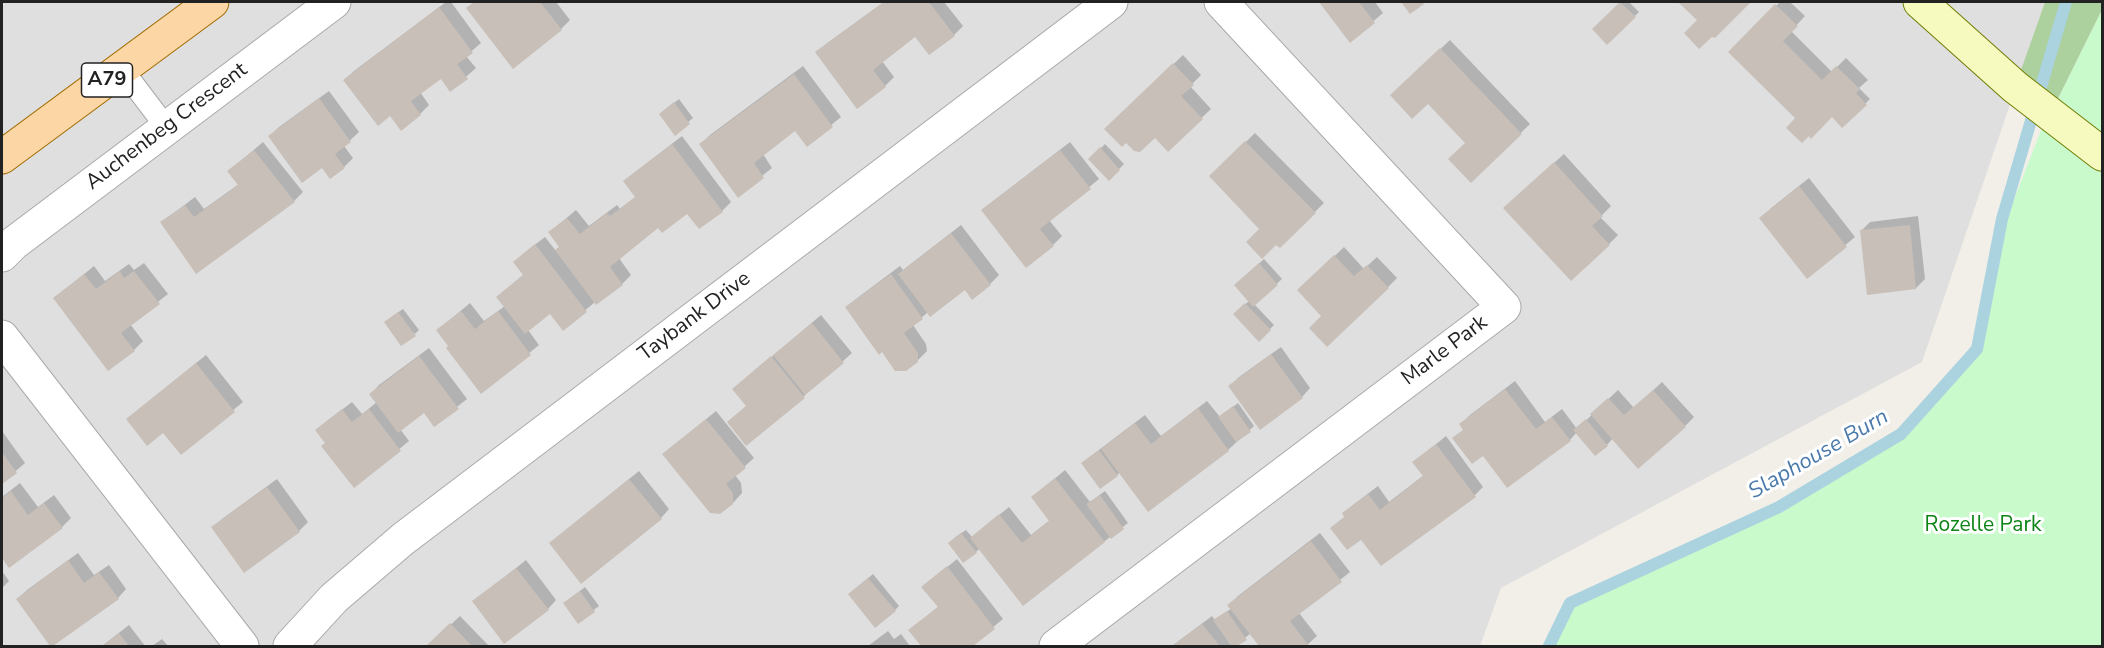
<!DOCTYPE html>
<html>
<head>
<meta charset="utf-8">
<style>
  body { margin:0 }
  #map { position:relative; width:2104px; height:648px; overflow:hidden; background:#f2efe9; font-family:"Nunito Sans",sans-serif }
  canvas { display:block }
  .frame { position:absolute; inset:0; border:3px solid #222; pointer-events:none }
</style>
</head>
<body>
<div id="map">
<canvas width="2104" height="648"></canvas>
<div class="frame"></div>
</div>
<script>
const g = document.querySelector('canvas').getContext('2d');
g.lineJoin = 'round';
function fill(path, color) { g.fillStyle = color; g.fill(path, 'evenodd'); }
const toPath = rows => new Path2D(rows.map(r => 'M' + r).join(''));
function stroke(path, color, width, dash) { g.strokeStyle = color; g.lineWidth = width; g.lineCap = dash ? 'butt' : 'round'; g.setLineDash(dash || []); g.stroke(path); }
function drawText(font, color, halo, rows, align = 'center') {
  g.font = font + ' "Nunito Sans",sans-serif'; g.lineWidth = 6; g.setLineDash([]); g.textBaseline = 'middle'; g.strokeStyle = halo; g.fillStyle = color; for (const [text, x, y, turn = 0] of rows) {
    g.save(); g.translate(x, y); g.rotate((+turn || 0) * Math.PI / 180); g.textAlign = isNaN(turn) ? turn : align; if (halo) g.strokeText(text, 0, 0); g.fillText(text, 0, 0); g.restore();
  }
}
fill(toPath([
  [2,2,2045,2,1922,362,1501,588,1480,646,2,646]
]), '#e0dfdf');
fill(toPath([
  [2045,2,2102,2,2102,10,2050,115,2015,87]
]), '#add19e');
fill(toPath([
  [2102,10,2102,154,2050,115],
  [2045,120,2102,162,2102,646,1554,646,1573,606,1780,511,1904,437,1981,351,2006,220]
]), '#c8facc');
fill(toPath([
  [446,2,451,2,481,43,466,56,476,68,451,90,441,76,420,92,429,105,420,114,391,114,345,80,354,71],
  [475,2,556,2,570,20,561,29,468,8],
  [884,2,944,2,963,26,954,35,916,35,882,61,894,77,885,86,817,53,826,44],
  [1320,2,1375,2,1383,13,1350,41],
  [1622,2,1629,2,1639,12,1607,43,1594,29],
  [1680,2,1749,2,1714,36],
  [1780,2,1790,2,1805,16,1791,31,1832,72,1846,58,1868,80,1859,88,1870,99,1842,126,1832,115,1797,118,1730,52],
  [1450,40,1530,124,1471,181,1467,142,1428,102,1392,95],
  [1183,55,1201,75,1190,86,1211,109,1168,150,1155,136,1126,141,1106,129],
  [803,66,841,117,807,145,796,129,763,154,772,168,738,195,701,144,710,135],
  [329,91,359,132,344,146,353,158,344,167,323,166,270,136,279,127],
  [679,99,693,118,675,133,665,110],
  [1255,133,1324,203,1280,246,1211,176],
  [682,136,731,202,722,211,688,212,658,226,619,258,631,275,622,284,596,303,595,302,563,329,550,312,528,330,539,345,481,392,438,330,470,303,484,321,505,306,498,297,524,274,515,262,524,253,545,237,556,251,560,246,550,232,576,210,589,226,617,205,620,209,637,197,634,173],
  [263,142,303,192,294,201,162,222,195,197,204,209,239,184,229,171],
  [1070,142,1099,179,1049,220,1062,236,1053,245,992,202],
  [1105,144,1124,164,1109,179,1090,159],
  [1564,154,1611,206,1600,217,1618,235,1609,244,1514,199],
  [1809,178,1855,237,1807,277,1770,209],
  [1918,216,1925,279,1916,288,1861,231,1870,222],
  [961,225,999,275,990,284,965,288,928,312,913,325,926,344,927,351,917,361,847,308,856,299,900,266,903,270],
  [1344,247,1364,269,1377,257,1397,278,1388,287,1323,316,1299,290],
  [1264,259,1282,279,1254,304,1274,325,1259,340,1235,314,1250,300,1236,285],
  [144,263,168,294,130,324,143,341,134,350,55,298,94,266,105,281,129,264,134,270],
  [403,309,419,330,415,334,390,318],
  [821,315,852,353,804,396,746,444,747,406,734,389],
  [1281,347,1310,388,1302,397,1230,386,1239,377],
  [429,348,467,399,434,425,424,411,400,429,409,441,354,486,326,443,326,422,352,402,362,414,377,402,371,394,379,385],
  [206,355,243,402,181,453,164,431,137,411],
  [1515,381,1545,422,1562,409,1577,429,1618,390,1634,408,1662,382,1694,417,1685,426,1613,438,1607,445,1577,432,1570,440,1483,454,1461,424,1470,415],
  [1207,401,1220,417,1238,403,1254,426,1228,450,1148,510,1120,472,1117,475,1087,459,1145,415,1161,436],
  [716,411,754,458,735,475,741,483,742,493,733,503,664,454],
  [2,431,25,463,2,483],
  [1446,436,1483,487,1475,495,1346,516,1344,514,1353,505,1378,486,1389,502,1424,475,1414,462],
  [1065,470,1090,502,1105,491,1128,523,1024,604,980,548,976,552,954,538,966,530,972,537,1009,507,1031,535,1050,520,1033,497],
  [639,471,669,509,661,518,560,535],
  [277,479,308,522,299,531,244,571,213,528,222,519],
  [20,483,38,507,54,495,71,518,62,527,10,566,2,555,2,497],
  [1320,533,1350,572,1299,613,1317,636,1306,646,1261,646,1251,633,1235,646,1172,646,1212,616,1215,620,1232,608,1229,605,1238,596],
  [78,553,94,575,109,565,126,589,118,598,18,599,27,590],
  [957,559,1003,619,970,646,923,646,910,630,939,606,923,587],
  [526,560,556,600,548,609,474,602],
  [2,571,9,581,2,588],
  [873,574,899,606,895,610,854,590],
  [585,587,599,606,578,622,569,599],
  [460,616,489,646,428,646],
  [129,625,145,646,102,646],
  [888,631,894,639,901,634,910,646,868,646],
  [162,639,168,646,152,646]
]), '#0003');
stroke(toPath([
  [1549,646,1570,603,1779,507,1901,434,1977,349,2002,219,2066,2]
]), '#aad3df', 12);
fill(toPath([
  [474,2,540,2,562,30,513,69,466,8],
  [884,2,929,2,955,36,929,55,915,37,873,70,886,87,857,109,815,52],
  [1319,2,1359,2,1375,23,1350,43],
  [1401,2,1422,2,1424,4,1410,14],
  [1620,2,1636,17,1607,45,1592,29],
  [1678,2,1751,2,1715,38,1712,37,1699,49,1684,33,1697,20],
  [1775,4,1798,26,1783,41,1822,80,1836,66,1860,89,1856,93,1867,105,1842,128,1832,117,1811,139,1809,136,1802,143,1786,128,1795,118,1728,52],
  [439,7,473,53,457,64,468,79,450,92,441,79,411,101,421,115,401,131,390,116,378,126,343,80],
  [1440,48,1522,134,1471,183,1448,159,1465,143,1428,104,1412,119,1390,95],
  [1173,63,1194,85,1181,96,1203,119,1168,152,1155,138,1140,152,1134,151,1126,143,1122,147,1104,129],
  [794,74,833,127,807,147,795,131,754,163,764,178,738,198,699,144],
  [319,98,351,142,335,154,345,168,330,179,322,168,302,183,268,136],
  [674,102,690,124,675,136,659,114],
  [1245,141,1316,213,1280,248,1276,245,1262,259,1246,242,1259,229,1209,176],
  [672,144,723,212,699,229,687,214,662,233,658,228,610,267,623,285,596,305,555,250,559,247,548,232,567,218,580,234,607,213,610,216,635,197,623,181],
  [1100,147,1120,170,1109,181,1088,159],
  [254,150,295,202,196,274,160,222,185,205,194,217,238,185,227,171],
  [1060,150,1091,189,1040,229,1054,246,1026,268,981,210],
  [1554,162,1603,216,1592,226,1610,245,1571,281,1503,208],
  [1799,186,1847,247,1807,279,1759,218],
  [1910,225,1916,289,1867,295,1860,230],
  [951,233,991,285,972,300,965,290,930,317,898,274],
  [535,244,587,312,563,331,550,314,525,334,496,297,523,275,513,262],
  [1334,255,1354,276,1367,265,1389,288,1327,347,1309,328,1321,316,1297,290],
  [1259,263,1278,285,1253,307,1234,285],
  [120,271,124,278,134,271,160,304,121,333,135,351,108,371,53,298,84,274,96,289],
  [891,274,923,319,904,333,918,353,918,362,906,371,895,371,882,352,879,355,845,307],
  [1245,303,1271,330,1259,342,1233,314],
  [461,311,475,329,498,311,531,355,481,394,446,348,448,346,436,330],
  [398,312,416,336,401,346,384,322],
  [812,323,844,363,805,395,773,355],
  [1271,354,1303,398,1260,430,1228,386],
  [419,356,459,409,434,427,424,413,398,433,369,394],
  [771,356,805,398,746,446,727,422,746,406,732,389],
  [196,363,235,412,181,455,163,433,147,446,126,419],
  [1505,389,1536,429,1552,417,1571,441,1507,488,1483,456,1472,464,1452,438,1463,430,1459,424],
  [1653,390,1686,427,1638,469,1590,414,1608,398,1624,415],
  [1233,406,1251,432,1236,442,1218,417],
  [1198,408,1229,451,1148,512,1101,449,1135,423,1151,444],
  [342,409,352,422,369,409,401,451,354,488,321,446,325,443,315,430],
  [706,419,746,468,726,484,733,493,733,504,720,514,710,513,662,454],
  [1586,419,1608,446,1595,456,1573,430],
  [1436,444,1476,497,1381,566,1361,540,1347,550,1330,528,1344,517,1342,513,1368,494,1380,510,1423,476,1412,462],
  [1099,450,1118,476,1100,489,1081,463],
  [2,452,17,473,2,484],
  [1055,478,1105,542,1023,606,970,538,999,514,1022,543,1049,521,1031,497],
  [629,479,662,519,581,584,549,543],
  [267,487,300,532,244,573,211,527],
  [11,491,28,515,44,503,63,528,9,568,2,558,2,498],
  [1100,495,1124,529,1111,539,1086,504],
  [961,533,977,553,963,563,948,543],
  [1311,541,1342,582,1290,621,1309,646,1259,646,1227,605],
  [68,560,84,583,99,572,119,599,53,646,50,646,16,599],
  [947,566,995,629,973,646,921,646,908,630,938,607,921,587],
  [516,568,549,610,504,644,472,601],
  [868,578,896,611,875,628,848,594],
  [580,591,595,612,578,624,563,603],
  [1227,611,1247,640,1237,646,1231,646,1213,620],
  [450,623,472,646,426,646],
  [1202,624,1220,646,1172,646],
  [119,633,129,646,102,646]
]), '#c7bfb8');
const lane = toPath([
  [122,69,166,127]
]);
const street = toPath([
  [2,255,14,243,334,2],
  [2,337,242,646],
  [290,646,334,598,403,539,1111,2],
  [1056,646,1504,307,1221,2]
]);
const secondary = toPath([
  [1920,2,2015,87,2102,154]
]);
const primary = toPath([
  [2,157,212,2]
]);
stroke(lane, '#a9a9a9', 23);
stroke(street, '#a9a9a9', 35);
stroke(secondary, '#707d05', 35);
stroke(primary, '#a06b00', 35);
stroke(lane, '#fff', 21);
stroke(street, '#fff', 33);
stroke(secondary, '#f7fabf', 33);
stroke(primary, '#fcd6a4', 33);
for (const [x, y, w] of [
  [107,80,51]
]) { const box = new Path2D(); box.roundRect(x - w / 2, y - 17, w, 34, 4.5); g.fillStyle = '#fff'; g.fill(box); stroke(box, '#222', 1.5); }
drawText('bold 20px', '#222', null, [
  ["A79",107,80]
]);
drawText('21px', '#222', '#fff', [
  ["Auchenbeg Crescent",167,127,-37],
  ["Taybank Drive",695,317,-37],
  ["Marle Park",1445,351,-37]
]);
drawText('21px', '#0c8416', '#fff', [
  ["Rozelle Park",1983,526]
]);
drawText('italic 22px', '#4a7aab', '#fff', [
  ["Slaphouse Burn",1819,455,-30]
]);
</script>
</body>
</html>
